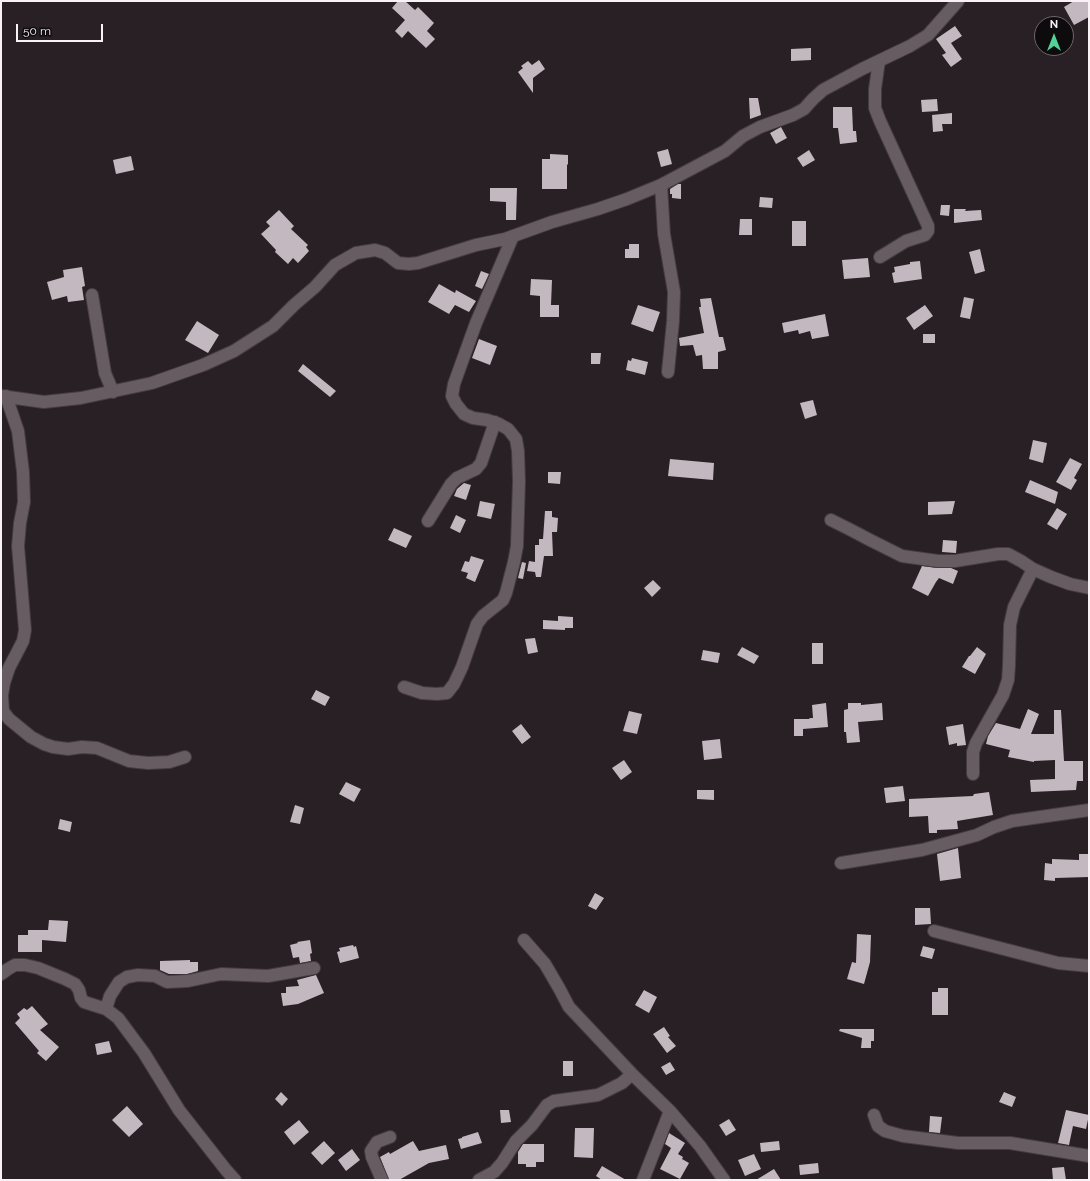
<!DOCTYPE html>
<html>
<head>
<meta charset="utf-8">
<style>
  body { margin:0 }
  #map { position:relative; width:1090px; height:1181px; overflow:hidden; background:#282025; font-family:Raleway,sans-serif }
  canvas { display:block }
  .frame { position:absolute; inset:0; border:2px solid #f8f2f6; pointer-events:none }
  .north { position:absolute; left:1034px; top:16px; width:40px; height:40px; box-sizing:border-box; background:#0e0b0d; border:1px solid #6c676a; border-radius:50%; rotate:0deg; font-size:11px; font-weight:700; line-height:16px; text-align:center; color:#f8f2f6 }
  .north::after { content:''; display:block; margin:auto; width:14px; height:18px; background:#51d397; clip-path:polygon(50% 0,100% 100%,50% 72%,0 100%) }
  .scale { position:absolute; left:16px; top:24px; width:87px; height:18px; box-sizing:border-box; border:2px solid #f8f2f6; border-top:0; padding-left:5px; font-size:12px; line-height:14px; white-space:nowrap; color:#f8f2f6; -webkit-text-stroke:3px #0e0b0d; paint-order:stroke }
</style>
</head>
<body>
<div id="map">
<canvas width="1090" height="1181"></canvas>
<div class="frame"></div>
<div class="north">N</div>
<div class="scale">50 m</div>
</div>
<script>
const g = document.querySelector('canvas').getContext('2d');
g.lineJoin = 'round';
function fill(path, color) { g.fillStyle = color; g.fill(path, 'evenodd'); }
const toPath = rows => new Path2D(rows.map(r => 'M' + r).join(''));
function stroke(path, color, width, dash) { g.strokeStyle = color; g.lineWidth = width; g.lineCap = dash ? 'butt' : 'round'; g.setLineDash(dash || []); g.stroke(path); }
fill(toPath([
  [398,1,405,1,415,10,418,7,434,23,427,31,435,39,426,48,408,31,402,38,395,31,405,20,392,8],
  [1074,1,1089,1,1089,17,1074,25,1064,7],
  [955,26,962,36,951,43,962,59,951,67,942,55,946,53,936,39],
  [811,48,811,60,791,61,791,49],
  [539,60,545,69,533,78,533,93,518,72,523,68,521,66,528,61,532,65],
  [749,98,758,98,761,115,750,119],
  [937,99,938,111,922,112,921,100],
  [833,107,852,107,853,131,856,131,857,142,840,144,838,128,833,128],
  [952,113,952,124,942,124,943,131,933,132,932,115],
  [781,127,787,138,776,144,770,133],
  [668,149,672,164,661,167,657,152],
  [809,150,815,160,803,167,797,158],
  [550,154,568,155,568,165,567,164,567,189,542,189,542,159,550,159],
  [131,156,134,170,116,174,113,160],
  [678,184,681,184,681,199,672,198,672,194,670,194,670,189],
  [490,188,517,188,516,220,506,220,506,202,490,201],
  [760,197,773,198,772,208,759,207],
  [941,205,950,205,949,216,940,215],
  [954,209,966,209,965,211,981,210,982,220,954,223],
  [279,210,294,226,291,229,308,245,306,247,309,251,298,263,293,258,288,264,275,252,276,250,261,234,270,226,266,222],
  [740,219,752,219,752,235,739,235],
  [792,221,806,221,806,246,792,246],
  [629,244,639,244,639,258,625,258,625,249,629,249],
  [980,249,985,271,975,274,969,252],
  [868,258,870,277,844,279,842,260],
  [920,261,922,279,894,283,892,273,895,272,894,267,910,264,910,262],
  [82,267,85,286,82,287,84,300,68,302,67,296,52,300,47,282,64,277,63,270],
  [481,271,489,274,482,289,475,286],
  [531,279,552,280,551,305,559,305,559,317,540,317,540,296,530,295],
  [439,284,455,293,456,290,476,301,469,312,455,305,449,314,428,302],
  [964,297,974,299,970,319,960,317],
  [711,298,719,337,723,337,726,350,718,352,718,369,703,369,702,355,696,356,693,345,680,346,679,338,704,333,699,307,701,307,700,299],
  [638,305,660,312,653,332,631,324],
  [925,305,933,316,914,330,906,318],
  [825,314,829,336,812,339,810,331,799,334,798,330,784,333,782,323],
  [197,321,219,335,208,353,185,340],
  [923,334,935,334,935,343,923,343],
  [479,339,497,346,490,365,472,358],
  [591,353,601,353,600,364,591,364],
  [632,358,648,362,645,375,626,370,628,360,631,361],
  [303,364,336,391,330,397,298,371],
  [813,400,817,415,805,419,800,403],
  [1033,440,1047,443,1043,463,1029,459],
  [1070,458,1082,464,1074,478,1077,480,1071,490,1056,482],
  [670,459,714,463,713,480,668,476],
  [548,472,561,472,560,484,548,483],
  [1030,480,1058,492,1055,504,1025,492],
  [464,483,471,485,466,500,454,496,457,489],
  [480,501,495,504,491,519,477,516],
  [955,501,952,514,928,515,928,502],
  [1057,508,1067,514,1057,530,1047,524],
  [545,511,552,511,552,517,558,518,557,532,552,532,553,556,544,556,541,577,536,577,535,572,527,571,529,561,535,562,535,545,539,545,539,539,543,539],
  [456,515,466,520,460,533,450,528],
  [394,528,412,536,406,548,388,540],
  [943,540,957,541,956,553,942,552],
  [471,556,484,560,475,582,466,578,468,573,461,571,465,561,469,562],
  [522,562,526,563,523,579,518,578],
  [922,566,938,568,951,568,958,571,953,584,939,578,936,582,928,596,912,588],
  [653,580,661,588,652,597,644,588],
  [558,616,573,617,573,628,565,628,565,630,543,629,543,620,558,621],
  [535,638,538,652,528,654,525,639],
  [812,643,823,643,823,664,812,664],
  [742,647,759,656,754,664,737,655],
  [977,647,986,654,975,674,962,667,969,656,970,656],
  [703,650,720,653,718,663,701,660],
  [316,690,330,697,325,706,311,699],
  [826,703,828,727,803,729,803,736,794,736,794,719,810,719,809,718,813,718,812,705],
  [848,703,861,703,861,705,882,703,883,720,858,722,860,742,847,743,846,732,844,732,844,710,848,709],
  [1028,709,1039,714,1031,734,1054,734,1054,710,1061,710,1064,761,1083,761,1083,781,1077,781,1076,790,1031,792,1030,780,1055,779,1055,760,1034,761,1034,762,1008,757,1010,750,986,744,988,736,996,723,1020,729],
  [629,711,642,714,637,734,623,731],
  [521,724,531,737,522,744,512,731],
  [963,724,966,745,957,746,957,743,949,745,946,727],
  [720,739,722,758,704,760,702,741],
  [624,760,632,772,621,780,612,768],
  [346,782,361,789,354,802,339,794],
  [903,786,905,801,886,803,884,788],
  [697,790,714,790,714,800,697,799],
  [989,792,993,815,957,821,958,829,937,830,937,833,929,833,928,816,909,817,909,799,973,796,974,794],
  [295,805,304,808,300,824,290,822],
  [60,819,72,822,70,832,58,829],
  [958,848,961,878,940,881,937,854],
  [1079,854,1089,854,1089,877,1055,878,1055,881,1044,880,1045,863,1052,864,1052,859,1079,860],
  [595,893,604,898,596,910,588,906],
  [915,908,930,908,931,924,915,925],
  [49,920,68,921,66,942,42,940,42,952,18,952,18,935,28,935,28,930,48,930],
  [857,934,871,935,870,962,864,984,847,979,852,962,856,963],
  [310,940,312,953,310,954,311,961,300,963,299,957,293,958,290,945,298,943,297,942],
  [353,945,354,947,356,946,359,958,340,963,337,952,340,951,339,948],
  [923,946,935,949,932,959,920,956],
  [190,960,190,962,198,962,198,971,187,974,169,974,160,970,160,961],
  [316,975,324,993,298,1004,283,1006,281,993,286,993,286,987,299,986,297,980],
  [938,988,948,988,948,1015,932,1015,932,992,938,992],
  [644,990,657,997,649,1013,635,1005],
  [32,1006,48,1024,40,1030,59,1047,46,1061,37,1053,39,1051,15,1023,20,1018,17,1014,24,1008,27,1010],
  [664,1027,670,1036,668,1037,676,1046,667,1053,653,1034],
  [840,1029,874,1029,874,1041,871,1041,871,1048,861,1048,862,1038,839,1031],
  [109,1041,112,1052,97,1055,95,1044],
  [563,1061,573,1061,573,1076,563,1076],
  [670,1062,675,1070,666,1075,661,1067],
  [281,1092,288,1099,282,1106,275,1099],
  [1004,1092,1016,1097,1012,1107,999,1102],
  [127,1106,143,1124,129,1137,112,1120],
  [500,1110,509,1110,511,1122,501,1123],
  [1066,1110,1089,1115,1086,1129,1073,1126,1069,1145,1058,1143],
  [930,1116,942,1117,940,1133,929,1132],
  [729,1119,736,1130,726,1136,719,1125],
  [299,1120,309,1132,294,1145,284,1132],
  [575,1128,594,1128,593,1158,574,1157],
  [478,1132,482,1143,461,1149,458,1139,462,1138,462,1137],
  [669,1133,685,1143,678,1154,683,1157,682,1159,689,1163,680,1179,660,1169,671,1148,665,1144],
  [324,1141,335,1153,322,1165,311,1153],
  [413,1141,419,1151,446,1145,449,1159,429,1163,399,1180,389,1180,380,1157,389,1152,390,1154],
  [779,1141,780,1150,761,1152,760,1143],
  [523,1144,544,1144,544,1162,536,1162,536,1167,526,1167,526,1164,518,1164,518,1152],
  [352,1149,360,1160,346,1171,338,1160],
  [754,1154,761,1169,745,1176,738,1160],
  [818,1163,819,1173,800,1175,799,1165],
  [602,1166,626,1180,602,1180,596,1176],
  [1064,1167,1066,1180,1053,1180,1052,1168],
  [774,1169,781,1180,756,1180]
]), '#c3b8bf');
const minor = toPath([
  [879,61,875,89,875,108,880,121,928,226,928,231,925,235,906,241,880,257],
  [661,185,664,234,674,292,673,321,668,372],
  [92,295,105,373,113,392],
  [1,396,44,402,81,398,152,383,203,365,234,351,273,326,294,305,315,287,335,265,356,253,375,250,385,253,398,263,409,264,418,263,476,245,505,239,552,222,598,209,627,199,661,185,725,151,743,136,760,127,793,115,804,109,813,99,823,90,862,69,910,46,928,35,958,1],
  [6,396,18,431,23,472,24,502,20,523,18,546,25,630,23,641,9,668,4,683,2,695,3,711,9,719,31,737,44,744,53,747,68,749,82,747,97,748,129,761,148,763,169,762,185,757],
  [831,520,849,529,870,540,902,556,938,561,955,561,998,554,1008,554,1021,561,1033,569,1051,577,1070,584,1089,588],
  [428,521,451,484,457,478,476,469,481,463,495,422],
  [404,687,422,693,437,694,447,693,454,684,462,667,477,624,483,616,503,600,506,593,514,562,517,546,519,481,518,451,516,439,508,429,499,424,487,420,473,418,464,414,456,404,452,396,454,384,476,323,513,236],
  [973,774,973,752,976,743,1003,695,1008,680,1009,666,1010,625,1014,607,1033,569],
  [841,863,922,850,977,835,994,827,1012,821,1089,810],
  [934,931,1058,963,1089,966],
  [524,940,545,964,559,988,569,1007,634,1076,670,1111,700,1146,724,1180],
  [1,974,8,969,15,965,25,965,38,968,65,979,75,984,79,990,81,998,84,1002,106,1009,118,1018,144,1053,179,1110,226,1170,235,1180],
  [106,1009,110,996,119,982,127,977,138,975,155,976,167,982,188,981,221,974,268,976,314,968],
  [874,1115,878,1126,885,1131,903,1136,958,1143,1010,1143,1089,1156],
  [382,1180,372,1157,371,1151,377,1142,390,1137],
  [479,1180,494,1172,502,1163,516,1141,532,1125,547,1105,554,1101,598,1095,622,1083,632,1074],
  [643,1180,670,1111]
]);
stroke(minor, '#443c41', 14);
stroke(minor, '#665c62', 12);
</script>
</body>
</html>
